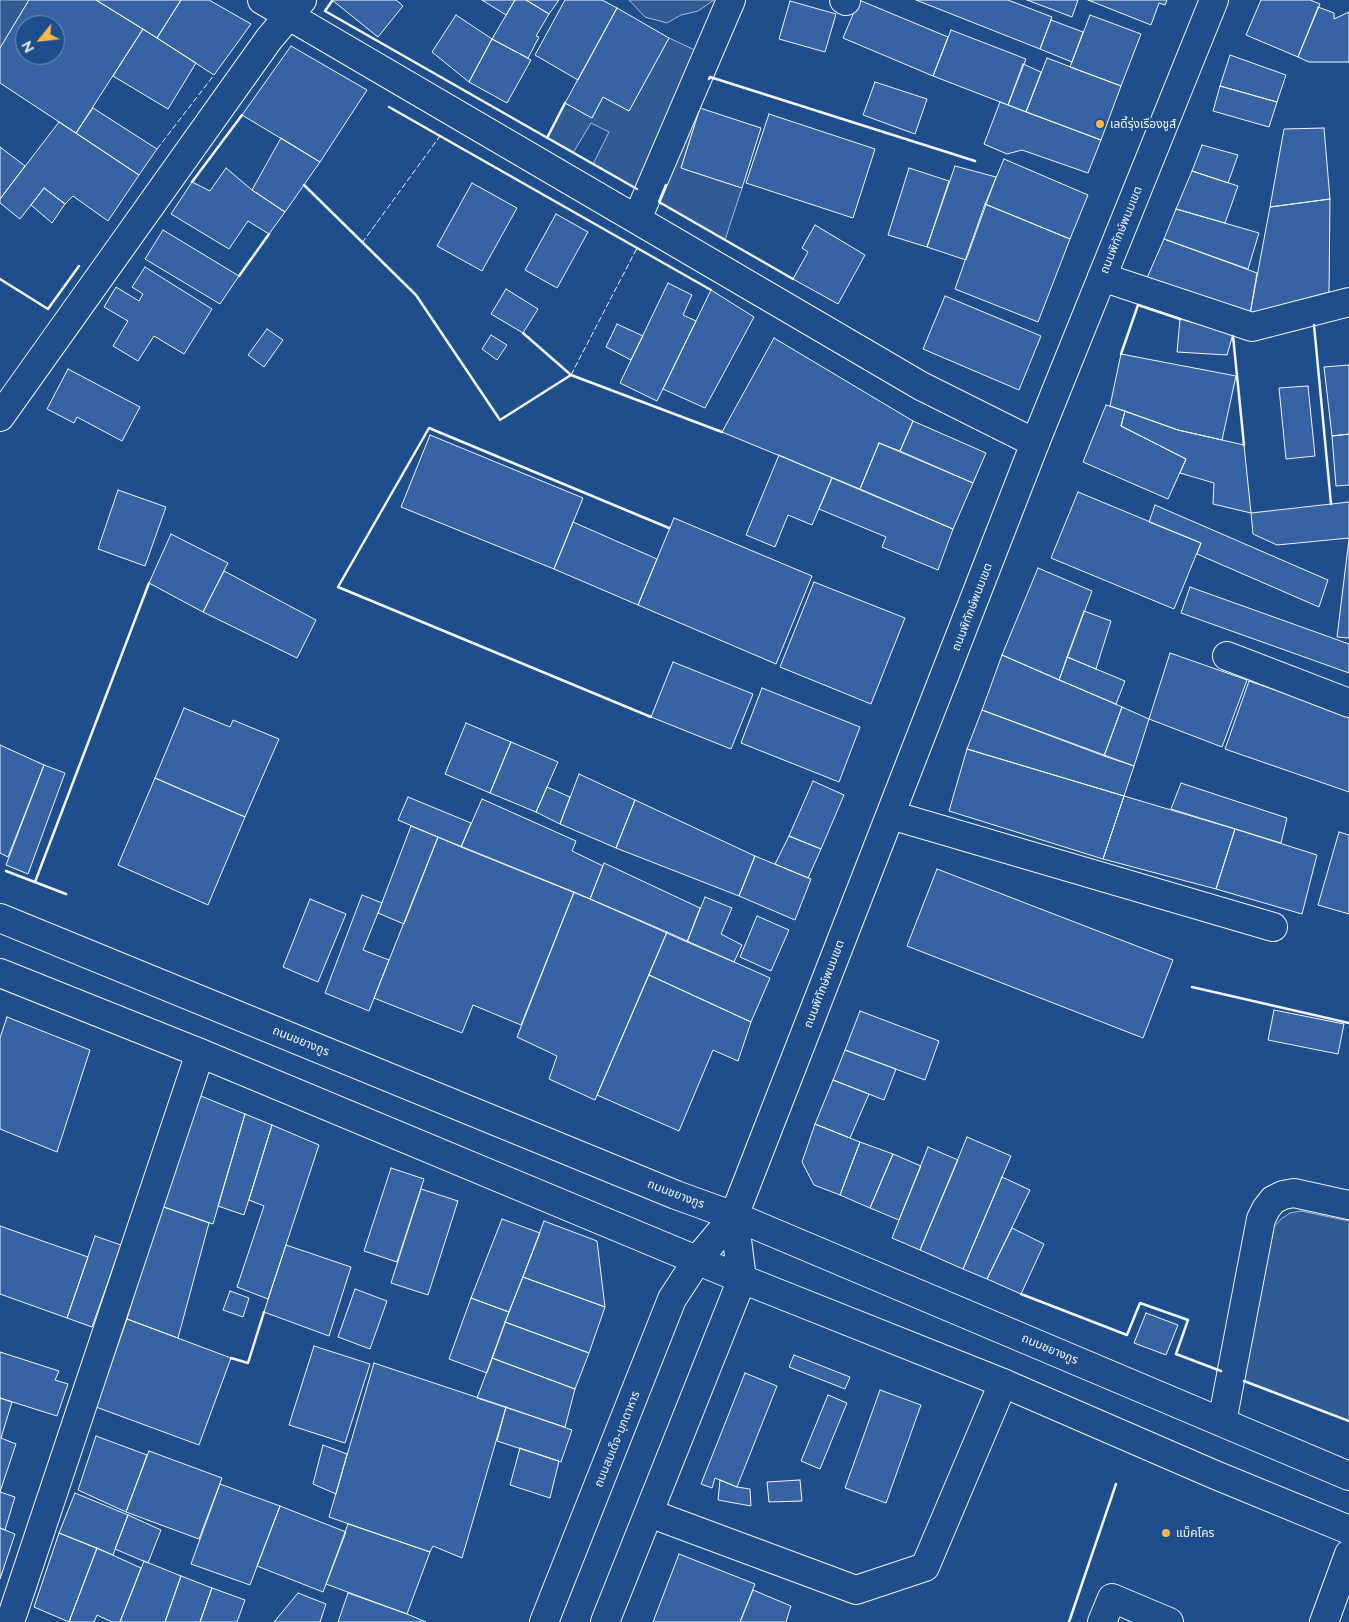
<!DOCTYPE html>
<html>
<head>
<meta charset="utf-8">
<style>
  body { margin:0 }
  #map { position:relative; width:1349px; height:1622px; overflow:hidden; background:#1f4e8c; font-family:Lato,sans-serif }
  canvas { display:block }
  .north { position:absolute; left:15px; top:15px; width:50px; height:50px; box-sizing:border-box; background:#1f4e8c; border:1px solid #7391ba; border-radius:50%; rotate:241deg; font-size:14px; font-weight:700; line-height:20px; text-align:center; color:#f2f6ff }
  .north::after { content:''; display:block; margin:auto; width:18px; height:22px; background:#ffb74d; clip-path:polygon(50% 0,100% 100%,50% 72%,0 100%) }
</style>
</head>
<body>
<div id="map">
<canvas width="1349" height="1622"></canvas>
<div class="north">N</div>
</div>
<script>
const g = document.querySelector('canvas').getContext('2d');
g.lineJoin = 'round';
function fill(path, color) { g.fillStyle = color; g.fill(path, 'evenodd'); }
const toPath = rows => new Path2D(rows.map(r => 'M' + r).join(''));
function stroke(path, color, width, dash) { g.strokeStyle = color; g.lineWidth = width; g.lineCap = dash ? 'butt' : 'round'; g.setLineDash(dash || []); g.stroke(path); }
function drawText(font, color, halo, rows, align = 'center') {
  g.font = font + ' Lato,"Noto Sans Thai",sans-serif'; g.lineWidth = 4; g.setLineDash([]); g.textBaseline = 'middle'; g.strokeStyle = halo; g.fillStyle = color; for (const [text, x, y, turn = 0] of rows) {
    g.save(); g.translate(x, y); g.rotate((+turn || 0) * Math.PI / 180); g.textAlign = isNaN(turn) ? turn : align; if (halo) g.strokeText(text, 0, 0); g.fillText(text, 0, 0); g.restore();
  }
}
const built = toPath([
  [0,0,29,0,0,48,0,0],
  [629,0,714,0,698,11,681,15,667,23,645,17,629,0],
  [669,38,697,51,637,189,593,164,609,132,591,123,573,153,547,138,565,103,592,118,603,97,629,111,669,38],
  [698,106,700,108,681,168,742,188,725,240,659,202,698,106],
  [1301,1211,1349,1221,1349,1421,1244,1381,1274,1227,1281,1219,1290,1213,1301,1211]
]);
fill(built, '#305b95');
stroke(built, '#a8bbd7', 1);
const building = toPath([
  [29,0,96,0,143,29,76,133,0,83,0,48,29,0],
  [25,25,55,25,55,55,25,55,25,25],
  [96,0,181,0,157,38,96,0],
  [181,0,209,0,251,24,214,75,157,38,181,0],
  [332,0,396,0,403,6,378,37,332,0],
  [482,0,515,0,506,15,482,0],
  [515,0,526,0,549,14,536,36,539,37,528,58,492,39,515,0],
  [526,0,559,0,549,14,526,0],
  [565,0,602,0,617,8,578,80,535,55,565,0],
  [859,0,948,37,933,76,843,38,859,0],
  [916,0,1008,0,1052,17,1040,49,916,0],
  [1027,0,1078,0,1072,17,1027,0],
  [1088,0,1167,0,1165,5,1159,3,1151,25,1088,0],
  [1261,0,1310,0,1320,4,1298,57,1246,35,1261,0],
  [790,1,836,14,825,52,779,39,790,1],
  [1318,7,1334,13,1334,19,1349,12,1349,62,1309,62,1298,57,1318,7],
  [617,8,669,38,629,111,603,97,592,118,565,103,617,8],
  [456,15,492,39,469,82,432,52,456,15],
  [1090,15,1141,34,1121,86,1070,67,1090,15],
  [1051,20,1083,32,1072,62,1040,49,1051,20],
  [143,29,196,63,168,109,113,76,143,29],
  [951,30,1026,59,1008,105,933,76,951,30],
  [492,39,531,60,507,103,469,82,492,39],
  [291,46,367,90,320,162,242,115,291,46],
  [1230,55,1286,75,1277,102,1220,86,1230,55],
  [1047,58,1121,86,1101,140,1026,112,1047,58],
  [1023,64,1041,72,1026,112,1008,105,1023,64],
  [875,82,927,99,915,134,863,115,875,82],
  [1220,86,1277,102,1269,127,1213,111,1220,86],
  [1000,102,1101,140,1088,173,1022,150,1007,154,984,144,1000,102],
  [93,108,157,149,139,175,76,133,93,108],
  [700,108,761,128,742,188,681,168,700,108],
  [769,114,875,149,853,218,746,183,769,114],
  [59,122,139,175,108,221,73,196,65,204,44,188,20,219,0,203,0,199,59,122],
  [1324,128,1330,199,1270,207,1284,129,1324,128],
  [281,138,320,162,285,212,252,190,281,138],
  [1202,145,1238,155,1228,183,1192,171,1202,145],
  [0,147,25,166,0,199,0,147],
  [1004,159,1088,195,1070,239,985,204,1004,159],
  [955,166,996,177,966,260,927,247,955,166],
  [226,168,252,190,285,212,269,234,248,221,229,249,171,214,192,182,210,191,226,168],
  [909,168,949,181,927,247,888,235,909,168],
  [1192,171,1238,186,1225,223,1176,209,1192,171],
  [472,183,517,208,482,271,437,246,472,183],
  [44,188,65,204,52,223,31,205,44,188],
  [1330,199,1329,292,1250,314,1270,207,1330,199],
  [985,204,1070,239,1038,322,955,289,985,204],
  [1176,209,1259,233,1248,269,1164,239,1176,209],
  [556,214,588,232,557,288,525,270,556,214],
  [815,225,865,255,838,304,793,279,808,252,802,248,815,225],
  [163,230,239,276,220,304,145,259,163,230],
  [1164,239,1257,273,1250,314,1147,278,1164,239],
  [145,267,212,309,184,354,154,336,138,361,113,346,128,321,104,307,116,287,139,301,143,294,132,287,145,267],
  [668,283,692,295,683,315,696,321,657,401,620,383,668,283],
  [506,289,538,309,523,333,491,314,506,289],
  [711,290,754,317,705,408,663,389,711,290],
  [945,296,1041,336,1019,390,923,349,945,296],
  [1180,319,1233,334,1227,355,1177,352,1180,319],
  [617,324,643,336,631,360,606,347,617,324],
  [267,329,283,340,264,367,248,355,267,329],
  [491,335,507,345,497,360,482,349,491,335],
  [774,338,913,421,900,451,879,443,860,489,722,432,774,338],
  [1121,354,1236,376,1222,440,1178,430,1110,406,1121,354],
  [1349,365,1349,434,1332,436,1324,367,1349,365],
  [68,369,140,407,122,441,77,417,74,423,47,409,68,369],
  [1308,386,1315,456,1286,459,1279,388,1308,386],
  [1106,405,1125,411,1121,426,1186,459,1168,499,1083,462,1106,405],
  [1125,411,1178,430,1244,445,1251,513,1213,504,1214,483,1180,473,1186,459,1121,426,1125,411],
  [913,421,986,453,973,483,900,451,913,421],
  [1349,434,1349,485,1336,486,1332,436,1349,434],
  [430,435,583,498,554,569,401,507,430,435],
  [879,443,973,483,953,529,860,489,879,443],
  [779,455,832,478,812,525,788,515,775,547,746,535,779,455],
  [832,478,953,529,938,570,882,547,886,537,819,509,832,478],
  [118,490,166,507,145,566,98,549,118,490],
  [1078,492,1201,543,1174,609,1051,558,1078,492],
  [1349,502,1349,538,1277,545,1253,534,1251,513,1349,502],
  [1155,505,1328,580,1319,607,1197,554,1201,543,1149,522,1155,505],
  [674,518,812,576,776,664,638,605,674,518],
  [573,522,657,559,638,605,554,569,573,522],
  [171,534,228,563,203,612,149,583,171,534],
  [1349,539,1349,638,1337,637,1349,539],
  [1038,568,1092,591,1059,680,1002,655,1038,568],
  [224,571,316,620,297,658,203,612,224,571],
  [814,582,905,618,871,704,780,667,814,582],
  [1190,587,1349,644,1349,673,1181,613,1190,587],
  [1084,611,1111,621,1096,669,1067,657,1084,611],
  [1170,653,1247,680,1222,747,1149,719,1170,653],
  [1002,655,1122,707,1104,756,982,710,1002,655],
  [1067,657,1125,681,1116,704,1059,680,1067,657],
  [673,662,753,694,731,749,651,717,673,662],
  [1249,681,1349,716,1349,792,1225,749,1249,681],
  [762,688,860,727,839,782,741,743,762,688],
  [1122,707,1149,719,1134,766,1104,756,1122,707],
  [184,708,230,727,233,720,279,739,245,817,155,778,184,708],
  [982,710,1134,766,1124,796,967,749,982,710],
  [466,723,511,742,490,793,445,774,466,723],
  [511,742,558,762,536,812,490,793,511,742],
  [0,745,44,765,8,857,0,853,0,745],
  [967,749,1124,796,1103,859,949,811,967,749],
  [44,765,65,773,28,874,6,865,44,765],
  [579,774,635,800,616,848,560,824,579,774],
  [155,778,245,817,208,905,118,865,155,778],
  [813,781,844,795,821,849,789,836,813,781],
  [1181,783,1287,818,1281,843,1171,809,1181,783],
  [547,787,570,797,560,824,536,812,547,787],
  [1124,796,1235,829,1216,889,1103,859,1124,796],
  [408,797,471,823,461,847,398,820,408,797],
  [482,799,576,841,572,851,603,866,590,899,461,847,482,799],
  [635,800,755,856,739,896,616,848,635,800],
  [411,826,438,837,404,924,378,913,411,826],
  [1235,829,1317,855,1302,914,1216,889,1235,829],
  [1339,832,1349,835,1349,914,1318,905,1339,832],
  [789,836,821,849,808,878,775,864,789,836],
  [438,837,574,892,521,1025,473,1005,462,1033,374,998,438,837],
  [755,856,811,879,795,920,739,896,755,856],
  [604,863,700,908,687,942,590,899,604,863],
  [937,869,1173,960,1143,1038,907,946,937,869],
  [574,892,667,932,595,1100,549,1079,557,1056,517,1037,574,892],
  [362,895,382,903,363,950,389,960,369,1011,325,993,362,895],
  [705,897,732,908,721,934,742,945,734,962,687,942,705,897],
  [310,899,346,914,318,982,283,967,310,899],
  [757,916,789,930,771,971,740,957,757,916],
  [667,932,770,978,751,1022,649,975,667,932],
  [649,975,751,1022,738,1061,713,1050,679,1131,597,1095,649,975],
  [1274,1010,1344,1024,1338,1054,1268,1040,1274,1010],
  [860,1011,939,1041,925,1080,845,1050,860,1011],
  [7,1017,90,1050,57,1152,0,1129,0,1038,7,1017],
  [845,1050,896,1069,884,1100,833,1080,845,1050],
  [833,1080,869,1094,850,1138,815,1124,833,1080],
  [196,1094,245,1114,213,1224,161,1206,196,1094],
  [245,1114,272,1125,244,1215,218,1206,245,1114],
  [815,1124,860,1142,840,1195,814,1185,802,1162,815,1124],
  [272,1125,319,1145,268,1299,237,1287,264,1206,249,1200,272,1125],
  [967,1137,1011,1156,963,1269,920,1250,967,1137],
  [860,1142,893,1154,870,1208,840,1195,860,1142],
  [928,1147,958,1160,920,1250,892,1238,928,1147],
  [893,1154,921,1166,899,1220,870,1208,893,1154],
  [391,1168,424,1179,397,1262,364,1251,391,1168],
  [1002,1177,1030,1190,987,1279,963,1269,1002,1177],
  [421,1189,458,1201,428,1295,391,1283,421,1189],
  [161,1206,209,1223,178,1338,127,1319,161,1206],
  [502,1219,540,1233,509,1312,471,1298,502,1219],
  [544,1221,597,1241,605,1307,523,1277,544,1221],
  [0,1226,88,1257,67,1318,0,1294,0,1226],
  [1012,1228,1044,1244,1021,1294,987,1279,1012,1228],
  [95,1236,121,1245,92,1327,67,1318,95,1236],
  [286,1245,351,1267,329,1336,264,1312,286,1245],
  [523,1277,605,1307,589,1353,505,1322,523,1277],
  [355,1289,387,1301,370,1349,338,1337,355,1289],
  [230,1291,249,1298,243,1317,223,1310,230,1291],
  [471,1298,509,1312,487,1373,449,1359,471,1298],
  [1146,1313,1178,1325,1166,1355,1134,1343,1146,1313],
  [127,1319,231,1358,199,1445,96,1407,127,1319],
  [505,1322,589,1353,575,1389,492,1358,505,1322],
  [314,1346,370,1364,345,1443,289,1425,314,1346],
  [0,1352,59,1371,55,1380,68,1384,57,1416,0,1398,0,1352],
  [794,1355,850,1377,845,1389,789,1367,794,1355],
  [492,1358,575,1389,565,1427,477,1398,492,1358],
  [374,1363,506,1407,462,1558,433,1546,430,1552,329,1517,374,1363],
  [745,1373,777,1386,737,1487,715,1478,712,1488,701,1484,745,1373],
  [880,1390,921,1405,886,1503,845,1488,880,1390],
  [828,1395,847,1403,820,1469,801,1461,828,1395],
  [0,1398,12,1402,1,1438,16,1444,0,1492,0,1398],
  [506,1407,572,1430,561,1462,497,1441,506,1407],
  [96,1436,147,1455,126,1512,78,1490,96,1436],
  [323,1445,347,1454,336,1494,313,1484,323,1445],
  [520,1448,559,1461,550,1498,510,1485,520,1448],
  [149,1451,222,1478,199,1539,126,1512,149,1451],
  [720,1480,737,1487,750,1489,751,1506,718,1500,720,1480],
  [800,1480,802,1501,769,1502,767,1482,800,1480],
  [220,1484,280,1506,250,1585,191,1564,220,1484],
  [0,1492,15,1497,5,1530,0,1528,0,1492],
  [75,1493,128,1515,113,1555,59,1533,75,1493],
  [280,1506,346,1532,323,1592,257,1566,280,1506],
  [128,1515,161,1530,148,1563,115,1549,128,1515],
  [348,1524,430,1552,407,1614,326,1584,348,1524],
  [0,1528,15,1534,0,1579,0,1528],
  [59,1533,97,1548,69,1622,34,1607,59,1533],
  [97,1548,141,1568,120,1622,112,1622,97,1615,94,1622,69,1622,97,1548],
  [679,1554,755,1584,740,1622,653,1622,679,1554],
  [144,1561,181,1576,165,1622,120,1622,144,1561],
  [181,1576,212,1588,200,1622,165,1622,181,1576],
  [212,1588,245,1600,237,1622,200,1622,212,1588],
  [753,1590,791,1606,786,1622,740,1622,753,1590],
  [298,1593,326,1604,320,1622,274,1622,298,1593],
  [348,1593,407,1614,426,1622,338,1622,348,1593]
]);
fill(building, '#3563a3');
stroke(building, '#f2f6ff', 1);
const minor = toPath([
  [262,0,921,386,1035,443],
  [844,0,846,1],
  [637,219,731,0],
  [1102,277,1252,327,1349,302],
  [0,417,269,39,302,0],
  [1227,656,1349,703],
  [891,815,1273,927],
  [1222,1422,1261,1219,1266,1209,1273,1200,1283,1195,1294,1193,1349,1205],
  [649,1513,856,1590,925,1567,1003,1383],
  [10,1622,200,1053],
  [1102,1622,1112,1598,1169,1622],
  [1324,1622,1349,1554]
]);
const major = toPath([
  [0,918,676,1195,734,1216,1349,1476],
  [0,973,200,1053,742,1279,1003,1383,1213,1474,1349,1530],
  [544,1622,672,1299,698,1259,734,1216,1035,443,1214,0],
  [605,1622,742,1279,734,1216]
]);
stroke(minor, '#f2f6ff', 30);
stroke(major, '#f2f6ff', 30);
stroke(minor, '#1f4e8c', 28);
stroke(major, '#1f4e8c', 28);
stroke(toPath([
  [157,149,214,75],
  [362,243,440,136],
  [571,375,637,248]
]), '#f2f6ff', 1, [6, 2.5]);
stroke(toPath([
  [332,1,325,11,637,189],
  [709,79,710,77,975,161],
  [389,107,711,290],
  [547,138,565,103],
  [192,182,242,115],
  [304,185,416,295,500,420,571,375],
  [666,185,659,202,793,279],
  [239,276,269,234],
  [0,279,48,309,79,266],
  [1314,325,1331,504],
  [523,333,571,375,722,432],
  [1233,336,1244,445],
  [1121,354,1138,305,1180,319],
  [651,717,338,587,429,428,669,528],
  [6,871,66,894],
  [35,882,149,583],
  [1192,987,1349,1023],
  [1021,1294,1127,1335,1140,1303,1188,1320,1176,1354,1221,1371],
  [231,1358,248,1363,264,1312],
  [1244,1381,1349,1421],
  [1069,1622,1116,1484]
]), '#f2f6ff', 2.5);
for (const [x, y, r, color] of [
  [1100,124,5,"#ffb74d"],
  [1166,1533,5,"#ffb74d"]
]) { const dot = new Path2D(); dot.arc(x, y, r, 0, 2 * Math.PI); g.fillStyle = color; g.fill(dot); stroke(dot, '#1f4e8c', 2); }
drawText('12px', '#f2f6ff', '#1f4e8c', [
  ["เลดี้รุ่งเรืองชูส์",1110,124],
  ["แม็คโคร",1176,1533]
], 'left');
drawText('12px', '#f2f6ff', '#1f4e8c', [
  ["ถนนพิทักษ์พนมเขต",1121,230,-68],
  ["ถนนพิทักษ์พนมเขต",972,607,-69],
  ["ถนนพิทักษ์พนมเขต",824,984,-69],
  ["ถนนชยางกูร",301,1041,22],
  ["ถนนชยางกูร",676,1194,21],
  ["ถนนชยางกูร",1050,1349,23],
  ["ถนนสมเด็จ-มุกดาหาร",617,1439,-68]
]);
</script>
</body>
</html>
